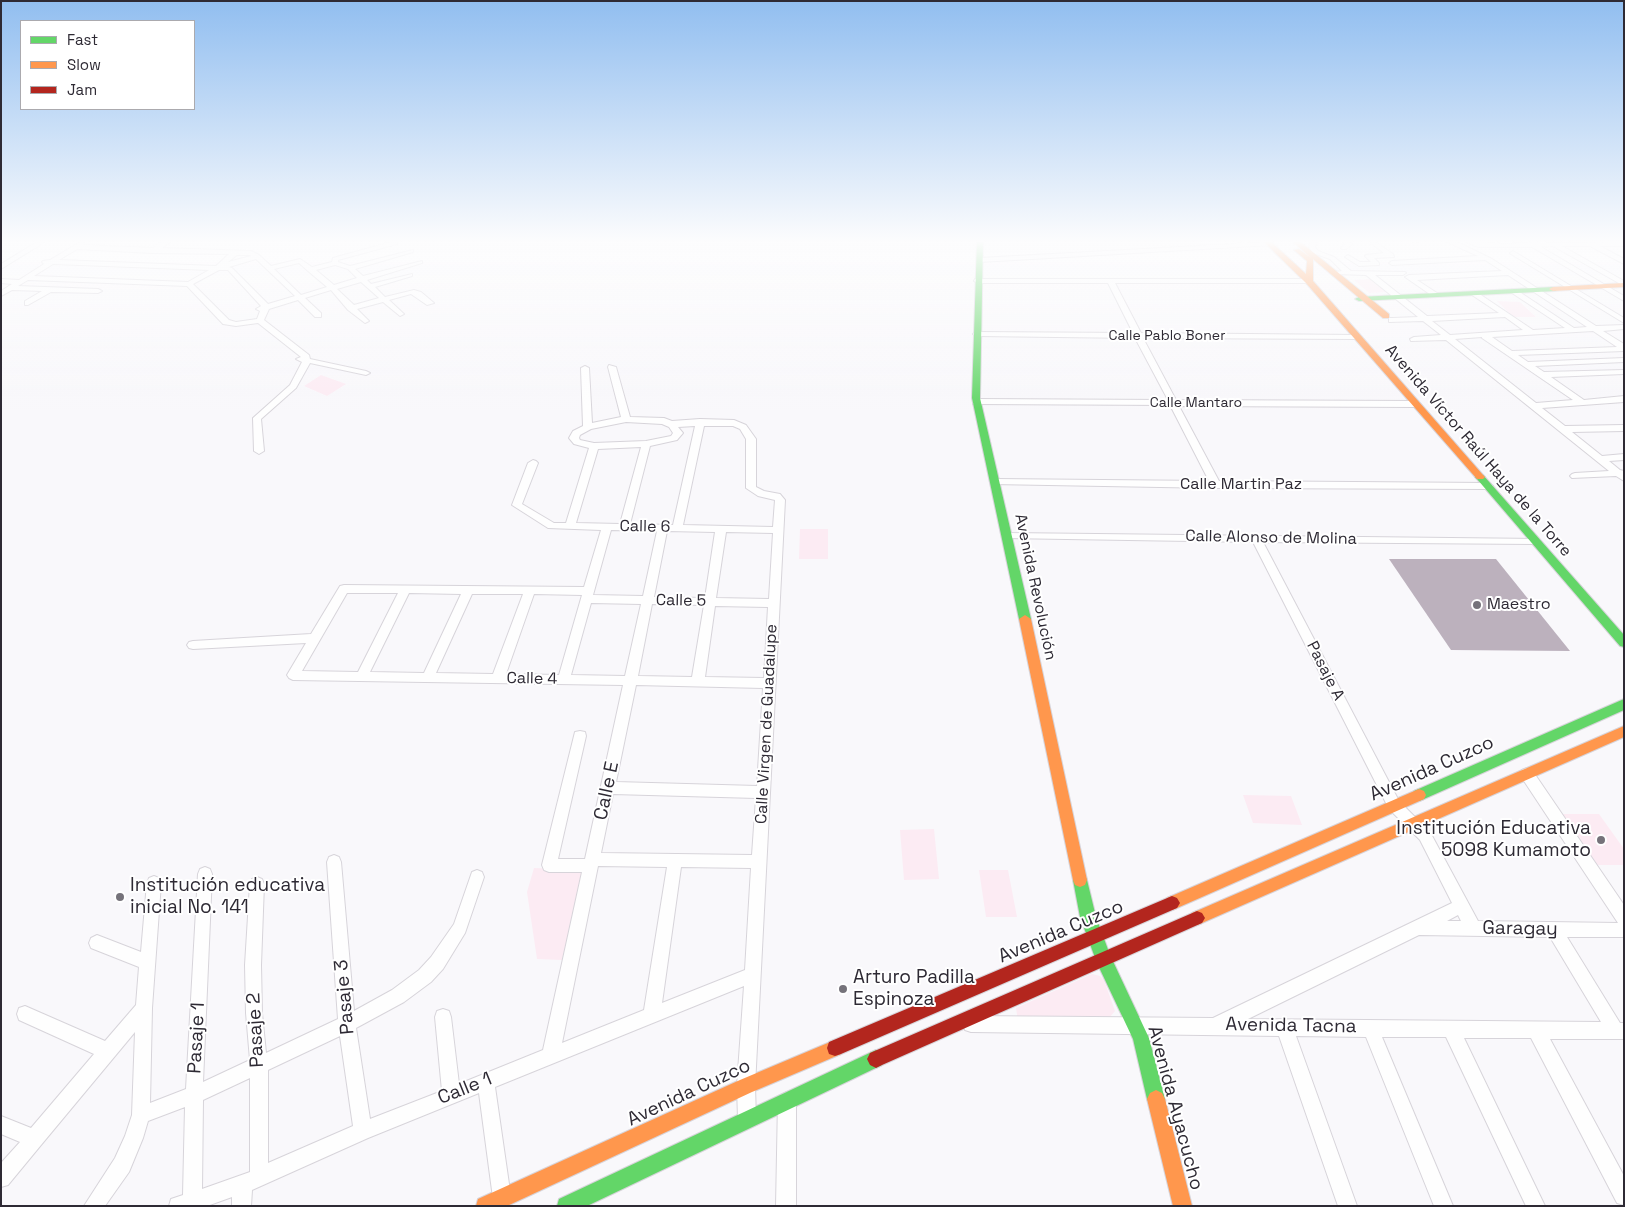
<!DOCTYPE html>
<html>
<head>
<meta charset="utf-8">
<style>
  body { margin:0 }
  #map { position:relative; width:1625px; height:1207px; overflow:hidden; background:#f9f8fb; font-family:"Space Grotesk",sans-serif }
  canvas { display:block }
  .frame { position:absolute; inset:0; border:2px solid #2e2a34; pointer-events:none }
  .legend { position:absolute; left:20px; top:20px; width:175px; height:90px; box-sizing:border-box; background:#fff; border:1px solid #abaaae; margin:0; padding:6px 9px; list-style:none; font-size:15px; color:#2e2a34 }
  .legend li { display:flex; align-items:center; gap:10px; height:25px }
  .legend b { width:25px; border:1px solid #abaaae }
</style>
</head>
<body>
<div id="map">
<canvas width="1625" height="1207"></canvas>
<div class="frame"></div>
<ul class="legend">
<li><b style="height:6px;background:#63d668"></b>Fast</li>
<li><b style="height:6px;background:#ff974d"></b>Slow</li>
<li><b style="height:6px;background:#b3261e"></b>Jam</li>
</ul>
</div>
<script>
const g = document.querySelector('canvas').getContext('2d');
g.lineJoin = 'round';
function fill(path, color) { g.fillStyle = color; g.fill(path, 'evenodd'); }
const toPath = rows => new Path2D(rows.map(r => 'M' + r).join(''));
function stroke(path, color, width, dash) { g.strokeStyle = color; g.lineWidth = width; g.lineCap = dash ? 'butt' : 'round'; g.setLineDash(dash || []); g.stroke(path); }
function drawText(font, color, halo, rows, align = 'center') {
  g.font = font + ' "Space Grotesk",sans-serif'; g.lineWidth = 4; g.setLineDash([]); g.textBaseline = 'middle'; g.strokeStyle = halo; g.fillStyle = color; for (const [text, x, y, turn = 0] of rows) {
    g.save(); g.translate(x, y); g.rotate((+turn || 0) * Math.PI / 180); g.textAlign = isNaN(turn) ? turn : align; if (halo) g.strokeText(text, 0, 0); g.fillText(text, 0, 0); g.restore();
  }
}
fill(toPath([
  [1371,279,1387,292,1369,293,1354,280],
  [1497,301,1520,302,1536,317,1513,317],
  [321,375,346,384,327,396,304,386],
  [800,529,828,529,828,559,799,559],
  [1243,795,1291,796,1302,825,1253,823],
  [1563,814,1599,814,1624,849,1624,865,1597,865],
  [934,829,939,879,904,880,900,830],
  [534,868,583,870,562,960,537,959,527,892],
  [979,870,1008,870,1017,917,986,917],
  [1092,974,1100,976,1104,980,1115,1011,1109,1018,1018,1021,1016,1008]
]), '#fcebf3');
fill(toPath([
  [1389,559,1496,559,1570,651,1451,650]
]), '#bcb1bd');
const street = toPath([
  [40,240,48,240,1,269,1,264,40,240],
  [164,240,172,240,162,248,251,251,259,255,271,266,300,259,312,267,332,262,333,258,395,241,397,242,397,244,338,260,338,262,350,266,413,250,413,252,355,269,363,276,422,261,422,263,367,280,371,284,412,274,412,276,375,287,385,297,414,290,421,292,434,303,427,305,411,294,389,300,404,314,400,316,383,302,357,309,369,321,365,323,348,310,331,290,305,298,321,313,321,317,315,317,298,300,269,309,264,320,309,355,310,359,366,371,370,373,366,375,310,363,296,388,261,419,264,451,259,454,254,451,253,418,290,385,302,362,296,359,301,357,258,323,236,326,223,324,187,286,28,280,18,286,98,289,102,291,98,293,51,292,28,305,25,305,25,301,42,291,12,290,1,296,1,291,12,284,1,283,1,279,19,280,44,264,42,262,43,261,50,260,80,242,84,242,83,245,153,248,164,240],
  [77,249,153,253,229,254,216,266,59,260,77,249],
  [237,255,250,255,251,256,228,262,237,255],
  [256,259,295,296,268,304,232,268,229,267,256,259],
  [299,263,308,271,327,287,301,295,274,269,299,263],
  [53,264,209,270,188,282,34,276,53,264],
  [335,265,348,269,357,278,334,285,316,270,335,265],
  [219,270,228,270,261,306,256,309,260,311,257,319,236,322,229,320,193,284,219,270],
  [361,282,379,298,354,305,337,289,361,282],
  [1311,240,1317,240,1315,247,1318,251,1334,257,1351,271,1405,272,1406,273,1403,275,1375,275,1427,316,1499,313,1472,295,1471,293,1475,291,1533,330,1565,328,1512,293,1512,289,1515,289,1574,328,1587,327,1508,275,1417,280,1437,293,1438,295,1434,297,1405,277,1409,275,1502,271,1485,260,1392,265,1389,263,1392,261,1478,256,1443,240,1453,240,1492,259,1596,326,1624,325,1624,329,1603,331,1624,344,1624,351,1518,355,1528,362,1624,358,1624,362,1535,366,1544,372,1624,370,1624,374,1551,377,1584,400,1624,396,1624,402,1542,408,1565,426,1624,425,1624,431,1572,432,1602,456,1624,454,1624,460,1609,461,1620,470,1624,471,1624,481,1616,476,1572,478,1570,476,1572,474,1575,473,1609,471,1446,340,1411,341,1410,339,1414,337,1441,335,1423,321,1389,322,1389,318,1392,318,1418,317,1366,275,1334,274,1334,272,1342,271,1330,259,1313,253,1309,247,1311,240],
  [1505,317,1523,330,1450,335,1432,321,1505,317],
  [1593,331,1617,347,1512,351,1492,337,1593,331],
  [1482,337,1482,338,1573,400,1536,403,1455,339,1482,337],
  [1341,240,1348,240,1352,244,1346,249,1342,249,1341,248,1345,244,1341,240],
  [1405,240,1421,240,1418,242,1405,240],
  [1463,240,1502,244,1624,242,1624,246,1600,246,1624,259,1624,264,1590,246,1562,246,1624,281,1624,286,1553,246,1541,247,1624,296,1624,301,1532,247,1478,247,1463,240],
  [1374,241,1393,254,1394,257,1374,258,1379,263,1379,265,1359,266,1345,257,1348,255,1360,262,1371,262,1365,256,1366,255,1384,253,1372,244,1371,243,1374,241],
  [1270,242,1272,243,1272,245,980,262,977,260,980,258,1270,242],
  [1513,251,1624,318,1624,323,1511,254,1510,253,1513,251],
  [975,279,1312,279,1312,283,1115,283,1141,333,1357,335,1361,337,1357,339,1143,338,1176,400,1416,401,1420,404,1416,407,1179,406,1219,481,1488,483,1493,486,1488,489,1216,488,992,484,990,482,995,479,1209,481,1170,405,973,404,973,400,976,399,1168,400,1135,338,977,336,973,334,977,332,1133,333,1108,283,978,283,974,281,975,279],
  [609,365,616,367,630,417,664,418,672,421,700,419,734,420,746,425,756,439,756,487,764,491,780,494,785,500,755,1086,756,1119,753,1125,747,1128,741,1125,738,1119,737,1086,744,986,495,1087,511,1198,509,1205,506,1206,495,1205,493,1198,479,1093,368,1138,252,1190,251,1206,232,1206,232,1197,207,1206,169,1206,171,1199,183,1195,185,1107,148,1121,143,1138,129,1172,105,1206,84,1206,115,1158,125,1136,132,1115,135,1032,41,1145,8,1185,1,1187,1,1163,20,1142,1,1134,1,1116,31,1128,94,1054,19,1020,17,1014,19,1008,25,1006,105,1041,136,1005,139,967,91,948,89,943,91,938,97,935,141,952,147,883,149,878,154,876,159,878,161,883,152,1008,150,1103,186,1089,198,874,200,869,205,867,210,869,212,874,203,1082,250,1060,246,1013,245,965,250,884,252,879,257,877,262,879,264,884,261,965,262,1013,266,1053,338,1019,327,862,329,857,334,855,339,857,341,862,354,1011,392,990,419,970,431,957,454,924,472,872,477,870,482,872,484,877,465,933,443,969,431,982,404,1002,356,1028,370,1119,442,1091,435,1017,437,1011,443,1009,449,1011,451,1017,459,1084,543,1050,582,872,549,872,544,870,542,865,574,736,575,732,580,731,585,732,586,736,558,859,585,859,623,685,293,680,289,678,287,675,306,643,193,649,189,648,187,645,189,642,193,641,311,634,340,586,344,585,584,587,601,530,548,528,512,505,528,463,533,460,536,461,538,463,522,504,554,523,566,523,589,448,574,444,569,438,573,431,583,426,581,368,585,366,589,368,592,423,621,417,608,367,609,365],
  [626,422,662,424,669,427,673,433,671,436,646,441,594,443,580,440,579,438,580,435,591,429,626,422],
  [695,426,673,525,630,524,650,446,677,440,683,433,678,427,695,426],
  [704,426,733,426,740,429,746,439,746,488,758,496,775,500,773,527,683,525,704,426],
  [641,447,620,524,576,523,598,449,641,447],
  [611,530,657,531,643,596,593,595,611,530],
  [667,531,715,532,705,598,654,597,667,531],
  [726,532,773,533,769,599,716,598,726,532],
  [347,593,398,593,358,672,302,671,347,593],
  [409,593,461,594,424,673,370,672,409,593],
  [472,594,523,594,493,674,436,673,472,594],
  [534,594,582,595,559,675,506,674,534,594],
  [591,603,641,604,625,676,571,675,591,603],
  [652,604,704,605,692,677,638,676,652,604],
  [715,606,768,607,764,678,705,677,715,606],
  [636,685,763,688,757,786,616,782,636,685],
  [613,794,756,798,752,855,601,853,613,794],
  [598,866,667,867,644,1010,562,1043,598,866],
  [681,867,751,868,745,970,662,1003,681,867],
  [340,1036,353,1126,268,1163,268,1070,340,1036],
  [250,1078,250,1172,202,1189,203,1100,250,1078],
  [1008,533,1539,539,1540,541,1535,544,1263,542,1399,801,1430,832,1478,921,1618,923,1522,778,1520,774,1522,770,1527,768,1532,770,1624,905,1624,937,1567,937,1620,1023,1624,1023,1624,1039,1550,1039,1624,1176,1624,1205,1617,1203,1531,1038,1464,1038,1545,1206,1526,1206,1446,1037,1382,1037,1453,1206,1434,1206,1366,1037,1296,1036,1357,1206,1338,1206,1279,1036,971,1032,965,1030,963,1024,965,1018,971,1016,1213,1018,1452,903,1420,840,1389,809,1253,542,1004,538,1003,536,1004,534,1008,533],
  [1458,915,1461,921,1447,921,1458,915],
  [1419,935,1550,937,1601,1022,1248,1019,1419,935],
  [787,1092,793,1095,796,1101,796,1206,776,1206,778,1101,781,1095,787,1092]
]);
const fast = toPath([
  [977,240,983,240,980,398,1031,619,1025,623,1019,619,972,398,977,240],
  [1553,287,1556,287,1556,291,1359,301,1355,299,1359,297,1553,287],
  [1480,474,1483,475,1624,635,1624,647,1620,646,1477,479,1475,477,1477,475,1480,474],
  [1624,699,1624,710,1424,799,1419,801,1414,799,1412,795,1414,791,1624,699],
  [1080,873,1085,875,1087,880,1096,917,1110,955,1149,1038,1165,1099,1162,1105,1156,1108,1150,1105,1147,1099,1133,1039,1097,963,1080,917,1073,880,1075,875,1080,873],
  [876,1050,882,1053,885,1059,882,1065,587,1206,557,1206,559,1199,876,1050]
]);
const slow = toPath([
  [1262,240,1269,240,1306,274,1307,261,1294,250,1299,249,1311,258,1291,240,1298,240,1389,314,1389,318,1383,318,1313,259,1313,281,1483,475,1485,477,1483,479,1477,479,1306,283,1262,240],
  [1624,283,1624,287,1553,291,1549,289,1553,287,1624,283],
  [1025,615,1031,619,1087,880,1085,885,1080,887,1075,885,1073,880,1019,619,1025,615],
  [1624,726,1624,737,1202,923,1197,925,1192,923,1189,918,1192,913,1624,726],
  [1419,789,1424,791,1426,795,1424,799,1177,908,1172,910,1167,908,1164,903,1167,898,1419,789],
  [835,1040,841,1042,843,1048,841,1054,752,1092,507,1206,476,1206,478,1199,740,1080,835,1040],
  [1156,1090,1162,1093,1165,1099,1192,1206,1173,1206,1147,1099,1150,1093,1156,1090]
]);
const jam = toPath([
  [1172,896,1177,898,1180,903,1177,908,841,1054,835,1056,829,1054,827,1048,829,1042,1172,896],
  [1197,911,1202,913,1205,918,1202,923,882,1065,876,1068,870,1065,867,1059,870,1053,1197,911]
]);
stroke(street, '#d7d4da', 2);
stroke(fast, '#d7d4da', 2);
stroke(slow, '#d7d4da', 2);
stroke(jam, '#d7d4da', 2);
fill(street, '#fefefe');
fill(fast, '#63d668');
fill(slow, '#ff974d');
fill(jam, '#b3261e');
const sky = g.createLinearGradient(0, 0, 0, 409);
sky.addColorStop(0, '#91bef0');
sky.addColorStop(0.59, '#fcfcfd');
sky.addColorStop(1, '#fcfcfd00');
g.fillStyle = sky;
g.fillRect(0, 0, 1625, 409);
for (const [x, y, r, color] of [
  [1477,605,5,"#75727a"],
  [1601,840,5,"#75727a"],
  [120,897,5,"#75727a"],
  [843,989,5,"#75727a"]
]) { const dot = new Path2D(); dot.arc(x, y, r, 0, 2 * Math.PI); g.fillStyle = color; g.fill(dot); stroke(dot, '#fff', 2); }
drawText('14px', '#2e2a34', '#fff', [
  ["Calle Pablo Boner",1167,336],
  ["Calle Mantaro",1196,403]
]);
drawText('16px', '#2e2a34', '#fff', [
  ["Avenida Víctor Raúl Haya de la Torre",1478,451,49],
  ["Calle Martin Paz",1241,485],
  ["Calle 6",645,527,1],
  ["Calle Alonso de Molina",1271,538,1],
  ["Avenida Revolución",1035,587,78],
  ["Calle 5",681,601,1],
  ["Pasaje A",1325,671,63],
  ["Calle 4",532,679,1],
  ["Calle Virgen de Guadalupe",767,724,-87]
]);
drawText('16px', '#2e2a34', '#fff', [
  ["Maestro",1487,605]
], 'left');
drawText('19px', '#2e2a34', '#fff', [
  ["Avenida Cuzco",1432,769,-24],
  ["Calle E",607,791,-78],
  ["Garagay",1520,929,1],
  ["Avenida Cuzco",1061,932,-23],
  ["Pasaje 3",345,997,-95],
  ["Avenida Tacna",1291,1026,1],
  ["Pasaje 2",256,1030,-93],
  ["Pasaje 1",197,1038,-87],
  ["Calle 1",465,1089,-22],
  ["Avenida Cuzco",689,1093,-25],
  ["Avenida Ayacucho",1175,1108,75]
]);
drawText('19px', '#2e2a34', '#fff', [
  ["Institución Educativa",1591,829,"right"],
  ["5098 Kumamoto",1591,851,"right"],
  ["Institución educativa",130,886],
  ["inicial No. 141",130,908],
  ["Arturo Padilla",853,978],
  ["Espinoza",853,1000]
], 'left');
</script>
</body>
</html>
